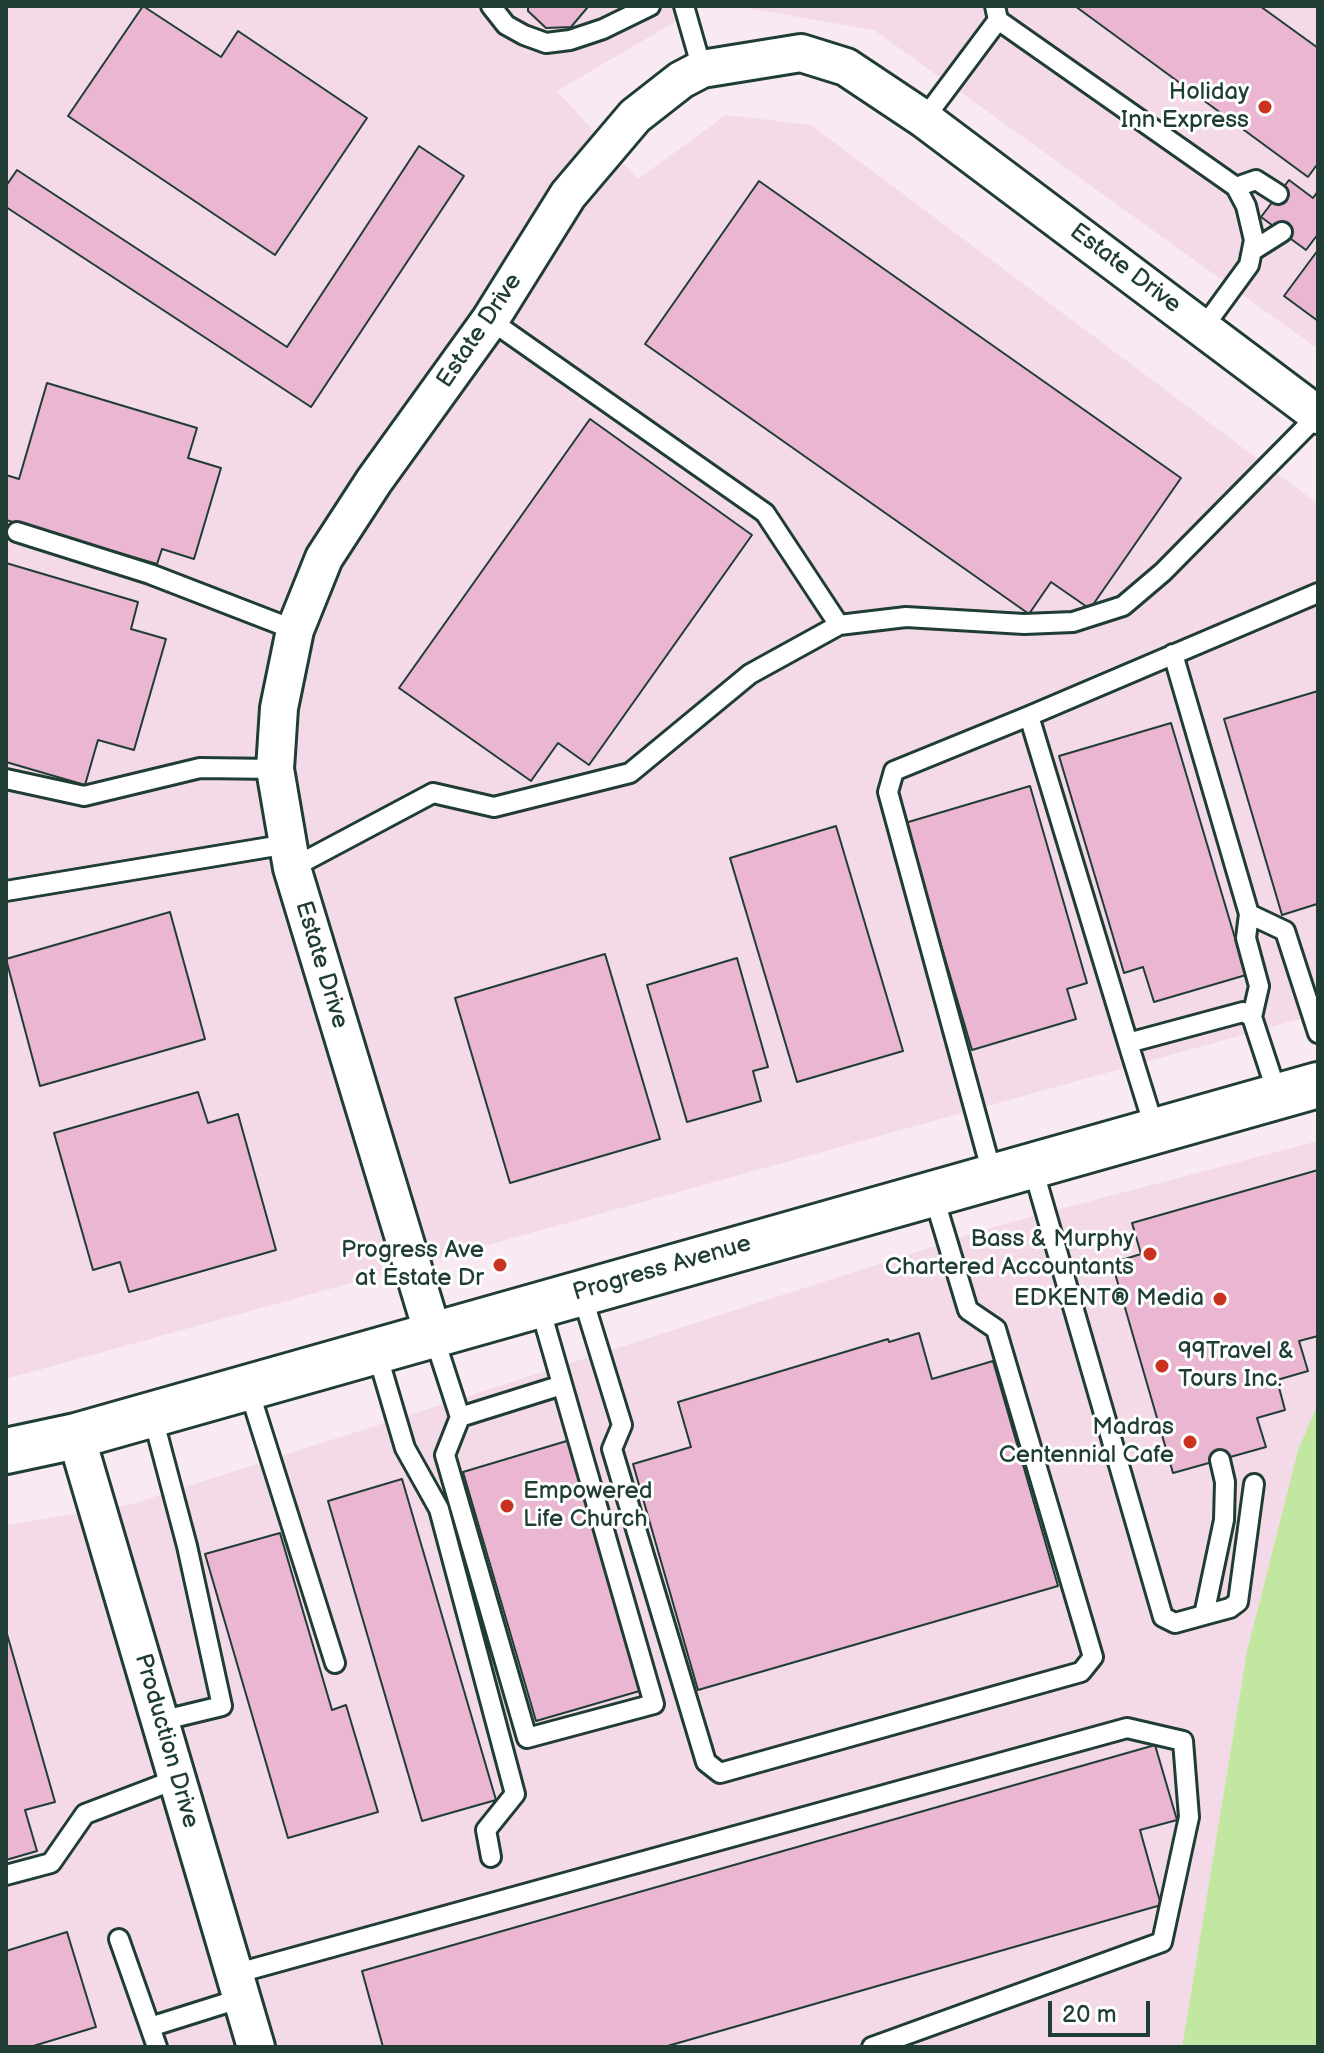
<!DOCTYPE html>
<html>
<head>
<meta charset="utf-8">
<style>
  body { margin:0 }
  #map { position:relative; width:1324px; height:2053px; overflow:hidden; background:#f9e9f2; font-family:"Balsamiq Sans",sans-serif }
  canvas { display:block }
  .frame { position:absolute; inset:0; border:8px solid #1f3d34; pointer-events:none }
  .scale { position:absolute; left:1048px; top:2001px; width:102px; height:36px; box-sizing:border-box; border:4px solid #1f3d34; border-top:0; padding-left:10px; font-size:24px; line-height:28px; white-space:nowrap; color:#1f3d34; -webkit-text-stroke:6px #fff; paint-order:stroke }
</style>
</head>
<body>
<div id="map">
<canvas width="1324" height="2053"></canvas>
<div class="frame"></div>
<div class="scale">20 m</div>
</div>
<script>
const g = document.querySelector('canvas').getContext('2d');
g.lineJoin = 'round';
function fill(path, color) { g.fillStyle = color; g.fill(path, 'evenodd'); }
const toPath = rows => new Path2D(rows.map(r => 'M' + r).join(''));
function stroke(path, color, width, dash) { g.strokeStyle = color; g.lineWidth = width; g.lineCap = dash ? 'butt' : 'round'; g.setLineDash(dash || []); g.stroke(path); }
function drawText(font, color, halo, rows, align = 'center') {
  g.font = font + ' "Balsamiq Sans",sans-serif'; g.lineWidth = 6; g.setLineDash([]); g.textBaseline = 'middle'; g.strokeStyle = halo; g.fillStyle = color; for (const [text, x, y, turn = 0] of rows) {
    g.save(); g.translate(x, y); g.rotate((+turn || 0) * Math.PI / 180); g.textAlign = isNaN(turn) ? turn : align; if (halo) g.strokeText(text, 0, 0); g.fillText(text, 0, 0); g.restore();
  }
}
fill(toPath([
  [6,6,702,6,557,91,638,179,726,115,811,125,1318,504,1318,1014,6,1379],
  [735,6,1318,6,1318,349,874,30],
  [1318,1141,1318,1403,1298,1450,1247,1651,1182,2047,6,2047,6,1525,129,1505,1000,1225]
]), '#f4dae8');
fill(toPath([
  [1318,1403,1318,2047,1182,2047,1247,1651,1298,1450]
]), '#c2e7a1');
const building = toPath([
  [143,6,221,57,238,31,367,118,275,255,68,116,143,6],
  [528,6,587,6,587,8,571,27,546,28,528,11,528,6],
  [1075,6,1260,6,1318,48,1318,167,1316,166,1308,177,1075,6],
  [419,146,464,176,311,407,6,207,6,186,17,170,287,347,419,146],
  [1289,180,1313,198,1318,191,1318,234,1306,250,1261,217,1289,180],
  [759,181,1181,478,1090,609,1051,582,1029,614,645,344,759,181],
  [1318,250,1318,321,1284,296,1318,250],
  [47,383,197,428,188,458,221,468,194,559,162,549,157,564,6,520,6,475,19,479,47,383],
  [590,419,752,535,589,765,558,743,531,781,399,688,590,419],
  [6,563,138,602,131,629,166,639,134,750,98,740,85,785,6,762,6,563],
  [1318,691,1318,908,1317,904,1282,915,1224,719,1318,691],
  [1171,723,1246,975,1154,1002,1143,967,1124,973,1059,756,1171,723],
  [1030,786,1087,983,1067,989,1076,1019,972,1050,905,823,1030,786],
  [836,826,903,1051,797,1082,730,858,836,826],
  [170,912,205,1039,40,1086,6,959,170,912],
  [605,954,660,1139,510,1183,455,998,605,954],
  [737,958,768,1067,753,1071,761,1101,687,1122,647,985,737,958],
  [198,1092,208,1123,238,1114,276,1250,129,1292,120,1262,93,1270,54,1133,198,1092],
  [1318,1170,1318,1336,1299,1341,1308,1371,1277,1380,1285,1410,1257,1418,1266,1447,1173,1473,1112,1263,1141,1254,1132,1223,1318,1170],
  [919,1333,932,1379,993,1361,1058,1586,698,1690,633,1464,691,1447,678,1402,888,1339,889,1342,919,1333],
  [570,1440,643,1690,536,1721,463,1472,570,1440],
  [402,1479,496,1800,422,1821,328,1501,402,1479],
  [280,1533,332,1710,346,1705,378,1812,288,1838,205,1554,280,1533],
  [7,1634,55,1802,25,1810,37,1851,6,1860,7,1634],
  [1155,1745,1177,1820,1140,1830,1161,1905,664,2047,383,2047,362,1971,1155,1745],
  [67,1932,96,2027,30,2047,6,2047,6,1951,67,1932]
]);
fill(building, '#eab6d2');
stroke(building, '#1f3d34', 2);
const lane = toPath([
  [491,6,506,25,524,35,546,43,570,40,603,29,650,6],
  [684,6,702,69],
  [998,20,1236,187,1246,206,1254,240,1249,265,1203,328],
  [924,119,998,20,995,6],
  [1236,187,1256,180,1278,194],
  [1252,251,1282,232],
  [490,320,765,513,839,625],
  [17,532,150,574,295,630],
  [1173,654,1249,914,1285,931,1318,1033],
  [1029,716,1128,1043],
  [6,779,84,796,200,768,275,769],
  [292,868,433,793,494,807,630,773,750,674,839,625,906,617,1024,624,1073,622,1123,606,1163,572,1318,415],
  [6,891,288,844],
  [1249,914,1246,938,1259,986,1252,1017],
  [1155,1130,1128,1043,1243,1012,1252,1017,1278,1096],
  [1032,1165,1163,1617,1175,1623,1204,1615,1224,1520,1225,1482,1220,1460],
  [993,1177,888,792,894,771,1029,716,1318,593],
  [581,1292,622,1425,612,1449,706,1762,720,1773,1081,1672,1093,1657,996,1329,968,1310,933,1194],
  [433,1334,460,1417,445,1455,527,1738,654,1704,539,1304],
  [376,1350,405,1448,439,1509,515,1794,486,1830,491,1857],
  [248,1387,335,1663],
  [152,1414,187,1546,222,1706,160,1721],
  [460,1417,562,1385],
  [1204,1615,1230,1608,1238,1602,1254,1484],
  [6,1875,51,1863,85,1814,177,1779],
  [119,1939,150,2027],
  [234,1974,1127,1728,1183,1741,1189,1817,1162,1942,872,2047],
  [157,2047,150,2027,242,1998]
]);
const street = toPath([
  [433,1334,292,868,275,769,279,708,295,630,324,558,374,481,490,320,568,195,635,116,681,80,702,69,801,53,846,67,924,119,1318,415],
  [76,1436,256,2047]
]);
const secondary = toPath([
  [6,1451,76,1436,1318,1085]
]);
stroke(lane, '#1f3d34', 24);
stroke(street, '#1f3d34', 42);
stroke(secondary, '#1f3d34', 50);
stroke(lane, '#fff', 18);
stroke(street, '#fff', 36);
stroke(secondary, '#fff', 44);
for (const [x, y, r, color] of [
  [1265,107,8,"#c8321e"],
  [1150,1254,8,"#c8321e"],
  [500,1265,8,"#c8321e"],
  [1220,1299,8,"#c8321e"],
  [1162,1366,8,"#c8321e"],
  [1190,1442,8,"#c8321e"],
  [507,1506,8,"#c8321e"]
]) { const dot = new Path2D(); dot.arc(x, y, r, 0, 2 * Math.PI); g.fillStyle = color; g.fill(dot); stroke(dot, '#fff', 3); }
drawText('24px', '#1f3d34', '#fff', [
  ["Holiday",1249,93],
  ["Inn Express",1249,121],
  ["Bass & Murphy",1134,1240],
  ["Chartered Accountants",1134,1268],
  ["Progress Ave",484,1251],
  ["at Estate Dr",484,1279],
  ["EDKENT® Media",1204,1299],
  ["99Travel &",1178,1352,"left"],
  ["Tours Inc.",1178,1380,"left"],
  ["Madras",1174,1428],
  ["Centennial Cafe",1174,1456],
  ["Empowered",523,1492,"left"],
  ["Life Church",523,1520,"left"]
], 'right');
drawText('24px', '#1f3d34', '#fff', [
  ["Estate Drive",1125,269,37],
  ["Estate Drive",480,331,-56],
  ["Estate Drive",321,965,73],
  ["Progress Avenue",662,1269,-16],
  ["Production Drive",166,1741,74]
]);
</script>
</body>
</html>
